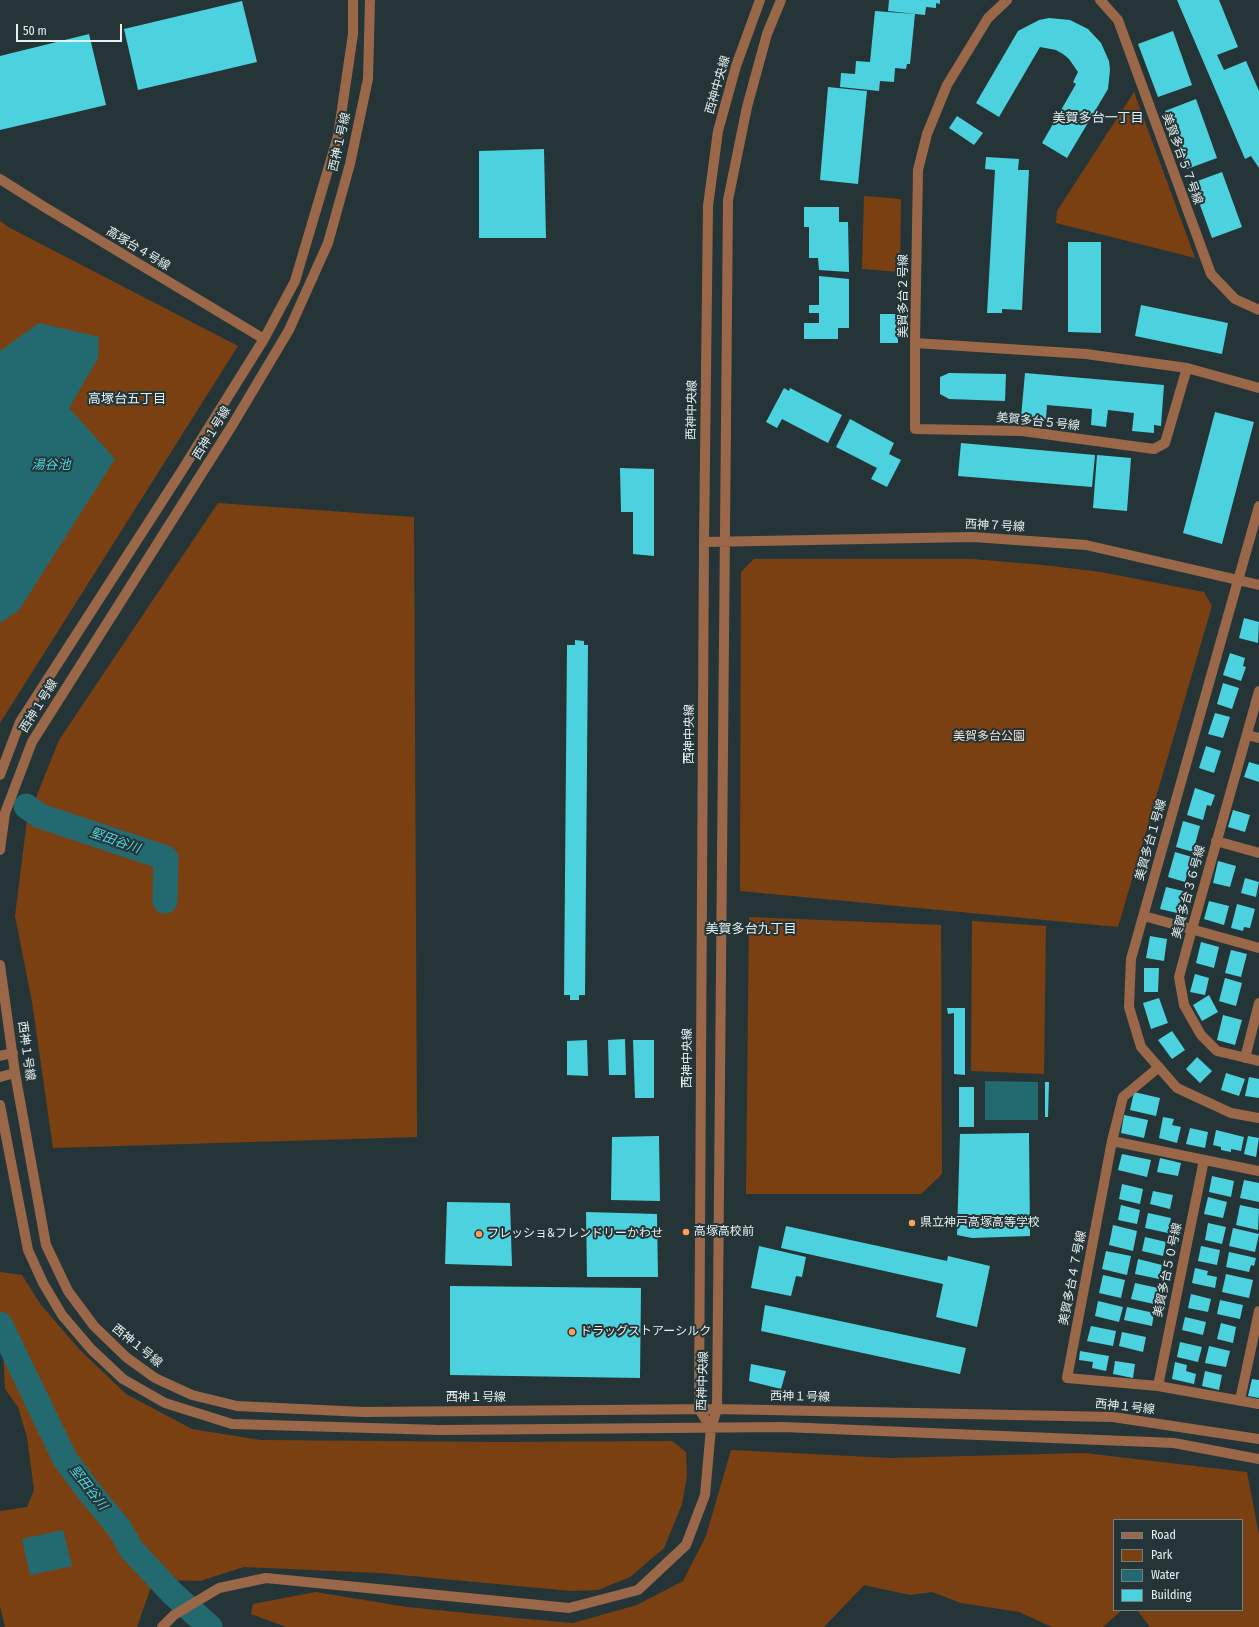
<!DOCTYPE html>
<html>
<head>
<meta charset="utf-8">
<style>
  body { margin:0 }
  #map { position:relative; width:1259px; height:1627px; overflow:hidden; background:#253537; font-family:"Fira Sans Condensed",sans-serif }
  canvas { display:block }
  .legend { position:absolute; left:1113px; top:1519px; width:130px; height:92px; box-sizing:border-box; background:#253537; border:1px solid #728081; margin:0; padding:5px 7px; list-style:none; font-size:12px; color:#e6f0f1 }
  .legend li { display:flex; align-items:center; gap:8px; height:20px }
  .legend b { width:20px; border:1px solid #728081 }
  .scale { position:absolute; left:16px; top:24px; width:106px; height:18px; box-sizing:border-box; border:2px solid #e6f0f1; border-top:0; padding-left:5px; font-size:12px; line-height:14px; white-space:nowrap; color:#e6f0f1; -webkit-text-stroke:3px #253537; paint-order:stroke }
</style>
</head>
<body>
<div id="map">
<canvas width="1259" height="1627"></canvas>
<ul class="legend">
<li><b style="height:5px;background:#9a6848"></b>Road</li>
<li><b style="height:11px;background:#7b4012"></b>Park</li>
<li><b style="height:11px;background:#236a70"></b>Water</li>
<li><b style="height:11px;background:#4bd2de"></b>Building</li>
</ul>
<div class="scale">50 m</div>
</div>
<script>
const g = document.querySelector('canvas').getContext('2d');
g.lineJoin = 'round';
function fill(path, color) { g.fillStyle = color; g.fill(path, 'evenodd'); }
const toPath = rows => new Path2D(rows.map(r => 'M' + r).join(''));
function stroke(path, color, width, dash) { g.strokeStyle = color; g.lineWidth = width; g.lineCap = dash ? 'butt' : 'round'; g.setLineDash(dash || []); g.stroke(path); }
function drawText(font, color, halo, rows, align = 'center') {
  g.font = font + ' "Fira Sans Condensed","Noto Sans JP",sans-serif'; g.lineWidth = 4; g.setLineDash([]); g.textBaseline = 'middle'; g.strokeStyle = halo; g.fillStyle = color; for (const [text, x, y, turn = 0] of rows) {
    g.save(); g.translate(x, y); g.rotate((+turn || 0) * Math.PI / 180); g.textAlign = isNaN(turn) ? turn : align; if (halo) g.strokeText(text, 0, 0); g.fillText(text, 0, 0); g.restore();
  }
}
fill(toPath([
  [1134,92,1187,236,1195,258,1056,223,1057,211],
  [864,196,901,199,900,272,862,269],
  [0,221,10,228,238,346,0,723],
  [218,503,414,517,417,1137,53,1148,32,1002,15,916,27,820,59,740],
  [754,559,972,559,1043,565,1101,572,1204,592,1212,606,1118,927,740,891,741,572],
  [749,917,941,925,942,1174,921,1194,746,1194],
  [972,921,1046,926,1044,1074,971,1071],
  [0,1272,22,1275,41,1305,80,1350,126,1394,192,1429,260,1440,499,1442,672,1441,686,1452,687,1476,682,1504,664,1548,630,1577,598,1590,571,1591,380,1573,244,1567,200,1581,161,1580,151,1587,137,1627,5,1627,0,1606,0,1511,27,1507,34,1490,27,1437,18,1407,5,1389,3,1350,0,1342],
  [731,1450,890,1458,1084,1453,1247,1472,1259,1535,1259,1627,1150,1627,1137,1610,1242,1610,1242,1520,1114,1520,1114,1610,1122,1610,1103,1627,1052,1627,1019,1612,961,1603,932,1592,910,1595,864,1585,824,1627,286,1627,251,1614,253,1604,315,1592,407,1607,516,1618,573,1623,637,1605,683,1581,706,1536]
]), '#7b4012');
fill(toPath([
  [39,323,99,337,98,358,69,408,115,459,19,610,0,623,0,351],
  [985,1081,1038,1082,1038,1120,985,1120],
  [63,1530,72,1566,30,1575,22,1539]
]), '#236a70');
stroke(toPath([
  [26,806,40,816,166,858,165,901],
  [0,1324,65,1459,88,1490,120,1529,131,1549,173,1594,210,1627]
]), '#236a70', 25);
fill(toPath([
  [889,0,940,0,940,4,936,3,936,8,926,7,925,15,888,11],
  [1177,0,1219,0,1238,47,1217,55,1224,70,1246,61,1259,91,1259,168,1251,156,1245,159],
  [242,1,257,62,138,90,124,29],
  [875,11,915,14,910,64,907,64,906,69,895,68,894,82,880,81,879,91,840,87,841,73,855,74,856,61,870,62],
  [1049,18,1070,20,1088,29,1101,43,1109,61,1110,70,1108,89,1067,158,1042,143,1076,84,1073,82,1078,72,1069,59,1063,54,1056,50,1040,47,999,117,976,103,1018,31,1039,20],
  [1173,31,1192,85,1158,97,1138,44],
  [89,34,106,105,0,130,0,56],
  [828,87,867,91,858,184,820,180],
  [1196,99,1217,158,1187,169,1165,111],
  [957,116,983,133,974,145,949,128],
  [544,149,546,238,479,238,479,151],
  [986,157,1019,159,1018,170,1029,170,1022,310,1002,309,1002,313,987,313,995,170,985,169],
  [1222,172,1242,227,1212,238,1192,183],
  [804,207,839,207,839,222,848,222,849,272,819,270,818,258,809,258,809,227,804,227],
  [1068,242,1101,242,1101,333,1068,332],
  [819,276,849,279,849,328,838,328,838,339,804,339,804,323,819,323,819,313,809,313,809,305,819,305],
  [1141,305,1228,323,1222,354,1135,336],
  [880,314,898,314,898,343,880,343],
  [949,373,1006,374,1005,401,949,399,940,394,940,377],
  [1025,373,1164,385,1161,426,1154,425,1154,433,1132,431,1134,413,1108,410,1106,427,1091,425,1092,409,1047,405,1046,419,1021,417],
  [784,388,789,391,790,388,842,415,828,443,782,419,777,428,766,422],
  [1215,412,1254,422,1222,544,1183,533],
  [850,419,894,443,889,454,901,460,887,487,871,479,877,468,836,447],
  [961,443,1095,455,1092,487,958,476],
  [1097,455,1131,458,1127,511,1093,508],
  [620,468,654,469,654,556,633,554,633,512,621,512],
  [1244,618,1259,622,1258,643,1239,638],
  [575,640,584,641,584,645,588,645,585,995,579,995,579,1000,570,1000,570,995,564,995,567,645,575,645],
  [1230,653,1245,658,1243,666,1246,667,1241,681,1223,675],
  [1223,683,1239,688,1232,709,1217,704],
  [1215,713,1230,717,1223,738,1208,734],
  [1206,746,1221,751,1214,773,1199,768],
  [1249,762,1259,765,1259,782,1244,777],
  [1195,788,1215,795,1211,806,1207,805,1203,820,1187,815],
  [1233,810,1250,815,1245,832,1228,827],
  [1183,821,1200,826,1193,852,1176,847],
  [1175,852,1192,857,1185,882,1168,877],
  [1218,861,1236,866,1230,887,1213,883],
  [1245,878,1259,882,1256,897,1241,893],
  [1166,887,1183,891,1177,913,1160,909],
  [1209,901,1229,906,1224,925,1204,919],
  [1237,904,1255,909,1250,928,1244,927,1243,931,1231,928],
  [1150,936,1167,939,1164,961,1146,958],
  [1201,942,1219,947,1214,968,1196,963],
  [1231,950,1247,954,1241,977,1225,973],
  [1144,968,1159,968,1158,992,1144,992],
  [1195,974,1209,978,1205,995,1190,992],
  [1225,978,1242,983,1236,1006,1219,1001],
  [1209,995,1218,1012,1202,1021,1193,1005],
  [1159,998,1168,1023,1151,1029,1143,1003],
  [947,1008,965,1008,965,1075,954,1074,954,1013,948,1014],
  [1223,1015,1242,1020,1235,1045,1217,1040],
  [1172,1031,1185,1050,1172,1059,1158,1040],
  [625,1039,626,1075,609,1075,608,1040],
  [587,1040,588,1076,567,1075,567,1041],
  [633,1040,654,1040,654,1098,635,1098],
  [1197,1057,1212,1071,1200,1083,1186,1069],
  [1226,1073,1245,1079,1239,1096,1221,1090],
  [1249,1077,1259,1079,1259,1098,1245,1096],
  [1045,1082,1049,1082,1048,1117,1045,1117],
  [959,1087,974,1087,974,1127,959,1127],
  [1134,1092,1160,1098,1156,1116,1130,1110],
  [1124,1115,1148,1120,1144,1138,1121,1133],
  [1163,1117,1174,1119,1172,1125,1181,1127,1177,1143,1159,1138],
  [1190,1128,1208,1132,1205,1148,1186,1144],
  [1216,1130,1244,1137,1241,1151,1231,1149,1231,1152,1221,1150,1221,1147,1213,1145],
  [1029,1133,1030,1236,972,1238,957,1235,960,1134],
  [659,1136,660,1201,611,1200,612,1137],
  [1248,1136,1259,1138,1256,1157,1244,1154],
  [1122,1154,1151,1160,1147,1177,1118,1170],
  [1160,1158,1181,1163,1178,1176,1157,1172],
  [1212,1176,1234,1181,1231,1197,1209,1192],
  [1244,1180,1259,1183,1259,1202,1240,1198],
  [1122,1184,1143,1189,1140,1204,1119,1199],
  [1153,1191,1173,1195,1170,1209,1150,1204],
  [1208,1197,1227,1202,1223,1218,1204,1214],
  [447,1202,510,1203,512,1266,445,1264],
  [1121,1205,1140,1210,1137,1224,1118,1220],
  [1240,1205,1259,1209,1258,1230,1236,1225],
  [586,1212,657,1214,658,1277,587,1277],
  [1148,1213,1171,1218,1168,1233,1145,1228],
  [1208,1223,1226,1227,1222,1244,1205,1240],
  [1113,1225,1137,1231,1133,1251,1109,1245],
  [786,1226,947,1261,948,1256,990,1266,977,1327,936,1317,943,1284,781,1248],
  [1233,1228,1259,1234,1255,1252,1229,1246],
  [1145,1237,1166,1242,1163,1256,1142,1251],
  [759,1246,806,1257,802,1277,796,1276,791,1296,751,1288],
  [1201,1246,1220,1250,1217,1265,1198,1261],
  [1106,1251,1131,1256,1127,1275,1102,1269],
  [1229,1252,1256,1258,1254,1266,1251,1265,1249,1272,1226,1267],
  [1138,1259,1162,1265,1159,1279,1135,1274],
  [1195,1268,1208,1271,1207,1275,1217,1277,1215,1288,1192,1283],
  [1226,1274,1253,1280,1249,1298,1222,1292],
  [1103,1275,1125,1280,1121,1298,1099,1293],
  [1135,1283,1158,1288,1154,1304,1131,1299],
  [450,1286,641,1288,640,1378,450,1375],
  [1191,1294,1211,1299,1208,1312,1188,1308],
  [1220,1300,1243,1305,1240,1319,1217,1314],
  [1098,1301,1123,1307,1119,1322,1095,1316],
  [765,1305,966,1348,960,1374,761,1331],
  [1127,1307,1154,1313,1152,1326,1124,1320],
  [1185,1317,1206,1322,1203,1335,1182,1330],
  [1221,1323,1236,1327,1233,1343,1217,1339],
  [1091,1326,1116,1331,1113,1346,1087,1341],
  [1122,1332,1146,1337,1143,1352,1119,1346],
  [1180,1342,1202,1347,1198,1362,1177,1357],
  [1209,1346,1230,1351,1226,1367,1205,1363],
  [1080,1351,1109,1356,1106,1371,1092,1368,1093,1362,1079,1360],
  [1115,1361,1135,1364,1133,1378,1113,1374],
  [1175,1362,1187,1365,1186,1371,1196,1374,1194,1384,1172,1379],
  [751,1364,786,1371,781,1389,749,1381],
  [1205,1371,1222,1375,1219,1390,1202,1386],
  [1252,1379,1259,1380,1259,1398,1248,1396]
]), '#4bd2de');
stroke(toPath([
  [1007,0,988,18,947,85,927,134,918,170,915,343,1086,354,1187,368,1259,388],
  [1100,0,1118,20,1211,274,1235,299,1259,310],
  [0,179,46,208,264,339],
  [915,343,915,429,1022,431,1154,449,1165,443,1187,368],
  [1259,506,1131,959,1129,1007,1141,1047,1177,1088,1231,1113,1259,1118],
  [704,542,973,537,1086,545,1259,585],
  [1259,691,1192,929,1179,977,1184,1005,1201,1035,1217,1051,1259,1061],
  [1247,735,1259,738],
  [0,775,20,722,181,472,264,339,295,281,338,136,353,34,353,0],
  [1216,841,1259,853],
  [0,850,5,813,32,742,233,424,289,330,328,243,350,164,368,79,370,0],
  [1144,916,1259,948],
  [0,965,15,1073,46,1245,68,1291,94,1326,126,1357,155,1378,192,1395,237,1406,363,1412,717,1409,1113,1417,1259,1439],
  [0,1056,13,1053],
  [1245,1058,1259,1003],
  [0,1077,15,1073],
  [0,1105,28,1250,43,1283,62,1315,91,1349,123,1379,165,1403,232,1424,440,1430,783,1427,1174,1443,1259,1459],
  [1112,1141,1123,1097,1159,1067],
  [1259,1171,1112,1141,1067,1378,1158,1386,1259,1404],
  [1158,1386,1204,1160],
  [1240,1400,1259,1311],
  [711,1428,699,1409,704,542,708,206,718,131,736,66,760,0],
  [162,1627,174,1615,219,1588,266,1578,569,1608,638,1590,686,1545,705,1495,711,1428,717,1409,728,200,747,107,767,34,781,0]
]), '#9a6848', 10);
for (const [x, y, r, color] of [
  [912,1223,4,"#fe9c58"],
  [686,1232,4,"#fe9c58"],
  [479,1234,4,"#fe9c58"],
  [572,1332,4,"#fe9c58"]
]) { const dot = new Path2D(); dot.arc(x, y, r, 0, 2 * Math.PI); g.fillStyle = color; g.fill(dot); stroke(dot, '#253537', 1.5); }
drawText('12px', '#e6f0f1', '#253537', [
  ["西神中央線",718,85,-74],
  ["西神１号線",340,142,-77],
  ["美賀多台５７号線",1182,159,70],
  ["高塚台４号線",138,249,31],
  ["美賀多台２号線",904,296,-90],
  ["西神中央線",692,410,-89],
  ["美賀多台５号線",1038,422,6],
  ["西神１号線",212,433,-58],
  ["西神７号線",995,526,3],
  ["西神１号線",39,706,-58],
  ["西神中央線",690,734,-90],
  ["美賀多台１号線",1151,840,-74],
  ["美賀多台３６号線",1189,892,-75],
  ["西神１号線",26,1051,82],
  ["西神中央線",688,1058,-90],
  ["美賀多台５０号線",1168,1270,-78],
  ["美賀多台４７号線",1073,1278,-79],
  ["西神１号線",137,1346,39],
  ["西神中央線",703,1381,-88],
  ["西神１号線",800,1397,1],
  ["西神１号線",476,1398],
  ["西神１号線",1125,1407,6]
]);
drawText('12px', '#f3ded1', '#253537', [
  ["美賀多台公園",989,737]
]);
drawText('12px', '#e6f0f1', '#253537', [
  ["県立神戸高塚高等学校",920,1223],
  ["高塚高校前",694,1232],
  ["フレッショ&フレンドリーかわせ",487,1234],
  ["ドラッグストアーシルク",580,1332]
], 'left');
drawText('13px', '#e6f0f1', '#253537', [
  ["美賀多台一丁目",1098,118],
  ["高塚台五丁目",127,399],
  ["美賀多台九丁目",751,929]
]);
drawText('italic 13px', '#4dd5e0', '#253537', [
  ["湯谷池",51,465],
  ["堅田谷川",115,841,19],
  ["堅田谷川",88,1488,52]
]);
</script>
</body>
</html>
